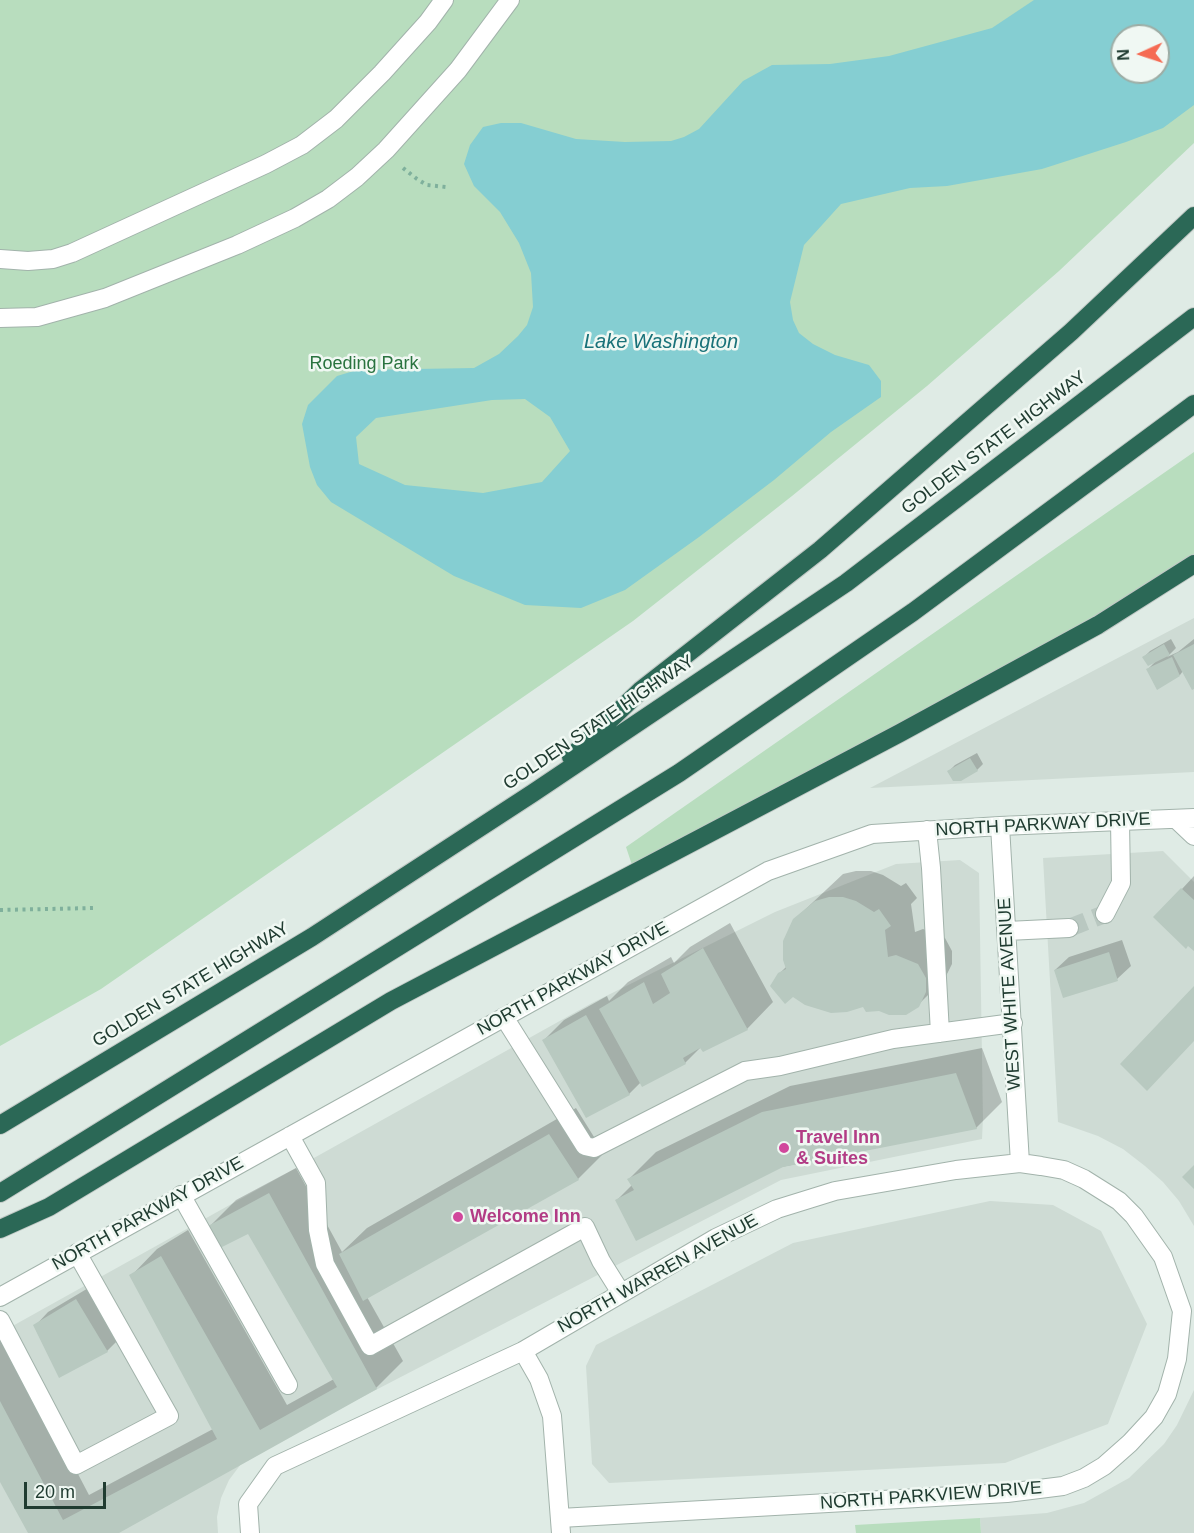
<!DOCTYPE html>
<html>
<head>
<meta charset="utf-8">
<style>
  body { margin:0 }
  #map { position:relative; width:1194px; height:1533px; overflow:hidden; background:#dfebe5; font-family:Arial,sans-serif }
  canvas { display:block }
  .north { position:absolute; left:1110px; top:24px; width:60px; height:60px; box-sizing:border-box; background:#f0f8f3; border:2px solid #9dada5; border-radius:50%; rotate:267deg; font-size:16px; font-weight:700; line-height:24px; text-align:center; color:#203c31 }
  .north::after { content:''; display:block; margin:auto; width:21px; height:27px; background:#f56b53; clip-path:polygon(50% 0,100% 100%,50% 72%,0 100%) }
  .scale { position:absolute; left:24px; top:1482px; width:82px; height:27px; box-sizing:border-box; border:3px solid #203c31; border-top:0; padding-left:8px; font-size:18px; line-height:21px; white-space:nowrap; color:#203c31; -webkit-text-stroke:4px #f0f8f3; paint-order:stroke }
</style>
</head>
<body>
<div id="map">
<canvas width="1194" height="1533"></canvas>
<div class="north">N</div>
<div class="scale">20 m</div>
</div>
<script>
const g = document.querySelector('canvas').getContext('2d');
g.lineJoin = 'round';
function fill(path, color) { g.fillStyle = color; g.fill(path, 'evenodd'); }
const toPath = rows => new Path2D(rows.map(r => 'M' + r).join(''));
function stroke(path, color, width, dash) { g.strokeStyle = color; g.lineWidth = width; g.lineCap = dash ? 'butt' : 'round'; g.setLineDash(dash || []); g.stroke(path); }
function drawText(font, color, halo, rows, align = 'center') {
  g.font = font + ' Arial,sans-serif'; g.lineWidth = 5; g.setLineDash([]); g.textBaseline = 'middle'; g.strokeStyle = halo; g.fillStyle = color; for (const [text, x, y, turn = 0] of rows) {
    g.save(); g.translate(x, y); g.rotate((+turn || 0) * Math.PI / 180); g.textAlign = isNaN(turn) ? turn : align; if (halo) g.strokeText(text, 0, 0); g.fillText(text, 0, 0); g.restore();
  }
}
fill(toPath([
  [1194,618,1194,772,870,788],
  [1163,851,1194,882,1194,1226,1179,1201,1163,1182,1145,1166,1123,1149,1098,1136,1058,1122,1043,858],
  [960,860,979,873,983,1118,982,1139,781,1180,258,1451,241,1464,229,1480,221,1498,217,1517,218,1533,0,1533,0,1333,592,1003,775,912,896,864],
  [990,1201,1053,1205,1101,1231,1147,1324,1108,1424,1005,1463,609,1483,592,1464,586,1366,596,1345,793,1243],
  [1194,1390,1194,1533,981,1533,980,1518,1047,1513,1084,1503,1129,1478,1164,1444,1177,1425]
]), '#cedbd4');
fill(toPath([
  [0,0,1194,0,1194,143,1059,271,927,386,792,496,633,621,101,989,0,1046],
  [1122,36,1158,36,1158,72,1122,72],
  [1194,452,1194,560,635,874,626,847],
  [980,1518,981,1533,856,1533,855,1525]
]), '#b8ddbe');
fill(toPath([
  [1034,0,1194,0,1194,105,1163,128,1126,142,1042,169,947,186,910,188,841,204,804,245,790,302,793,320,799,333,813,344,835,355,869,365,881,381,881,397,831,432,774,480,699,537,625,590,581,608,525,605,454,576,331,502,317,485,310,467,302,424,308,405,337,376,357,370,474,368,499,354,518,336,527,325,533,307,531,273,519,243,500,212,474,186,464,164,470,145,483,127,501,123,521,123,576,139,625,142,671,141,684,137,699,129,743,81,772,65,830,64,889,56,992,28],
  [1122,36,1158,36,1158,72,1122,72],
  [525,399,550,417,570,451,542,482,483,493,405,485,359,464,356,437,376,418,492,400]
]), '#85ced2');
fill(toPath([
  [1171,639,1176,648,1167,657,1178,652,1194,639,1194,688,1183,671,1180,675,1148,669,1156,661,1144,657,1150,651],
  [977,753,983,764,977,770,949,771,955,765],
  [856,871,871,871,883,875,901,886,906,883,917,898,911,904,915,932,923,929,945,938,952,951,952,964,945,978,918,1005,864,1005,779,974,787,966,794,920,843,874],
  [1194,876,1194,949,1182,889],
  [730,923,773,1002,747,1029,701,1047,685,1063,641,1082,629,1094,587,1116,544,1040,564,1020,607,996,609,1001,628,982,671,957,674,963,690,947],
  [1122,940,1131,966,1117,979,1055,970,1069,957],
  [982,1048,1002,1102,976,1128,617,1200,633,1184,629,1179,656,1152,790,1086],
  [576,1108,604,1153,578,1179,367,1297,403,1361,376,1388,116,1533,30,1533,0,1479,0,1333,3,1331,89,1495,213,1429,131,1276,157,1249,188,1230,287,1405,334,1379,248,1232,210,1226,236,1200,296,1168,342,1252,367,1228],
  [90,1287,121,1337,107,1351,60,1376,35,1326,48,1312]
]), '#0003');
fill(toPath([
  [1164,644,1170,655,1148,666,1142,657],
  [1194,644,1194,689,1192,690,1173,655],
  [1172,657,1180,676,1157,690,1146,669],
  [970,758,978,771,961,781,953,781,947,771],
  [1181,888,1194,900,1194,951,1188,946,1186,949,1153,917],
  [829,897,843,897,856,901,874,912,879,909,891,926,885,930,888,957,896,955,918,964,926,978,926,992,919,1007,906,1015,889,1015,879,1011,866,1012,863,1007,847,1012,831,1013,805,1005,793,997,785,1004,770,986,778,973,786,969,783,960,783,941,793,919,815,901],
  [703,948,748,1030,703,1052,700,1048,683,1058,686,1064,642,1087,599,1009,644,982,653,1004,670,993,661,974],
  [1109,952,1118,981,1063,998,1054,970],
  [1194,986,1194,1041,1147,1091,1120,1064],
  [586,1015,630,1095,586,1118,542,1040],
  [956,1073,977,1129,783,1167,636,1241,615,1200,634,1190,627,1179,762,1112],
  [549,1134,579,1180,363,1301,339,1254],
  [1194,1165,1194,1189,1182,1177],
  [269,1193,377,1389,119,1533,28,1533,0,1482,0,1401,63,1520,217,1439,129,1275,161,1256,260,1430,337,1387,248,1234,220,1248,208,1226],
  [76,1299,108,1352,59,1378,33,1325]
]), '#b8c9c0');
stroke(toPath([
  [1069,928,1105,914]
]), '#b9c8c1', 18, [18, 9]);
const minor = toPath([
  [0,259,28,261,53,259,72,253,266,164,302,145,336,119,382,73,428,22,444,0],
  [0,318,37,317,105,298,237,245,295,218,328,199,357,177,386,150,458,70,510,0],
  [1176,819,1194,836],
  [1000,826,1020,1163],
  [927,830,931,868,940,1033],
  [1105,914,1121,883,1120,821],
  [1007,931,1069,928],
  [504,1017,585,1146,594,1148,745,1071,780,1066,893,1039,1013,1023],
  [290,1136,316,1183,318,1230,325,1264,370,1346,585,1227,601,1261,621,1293],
  [181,1195,288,1385],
  [0,1297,768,871,872,834,1000,826,1194,818],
  [0,1320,76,1465,169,1416,77,1253],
  [523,1351,539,1379,552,1416,561,1533],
  [250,1533,248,1504,275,1466,523,1351,716,1238,777,1209,835,1191,956,1170,1020,1163,1041,1166,1064,1170,1084,1179,1119,1201,1134,1216,1163,1257,1182,1311,1177,1359,1167,1394,1154,1417,1130,1443,1104,1466,1084,1478,1063,1486,1007,1493,560,1518]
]);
const highway = toPath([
  [571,757,641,690,820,550,1071,332,1194,216],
  [0,1125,312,937,533,793,846,583,1194,317],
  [0,1193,679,773,913,612,1194,404],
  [0,1229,49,1207,391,1001,900,733,1098,625,1194,564]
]);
stroke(minor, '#a2b3ab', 20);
stroke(highway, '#c1c8c5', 20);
stroke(toPath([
  [403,168,417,179,427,185,446,187],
  [0,910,95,908]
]), '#7fb09c', 4, [3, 4.5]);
stroke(minor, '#fff', 18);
stroke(highway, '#2b6856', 18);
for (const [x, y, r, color] of [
  [784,1148,6,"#d1479c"],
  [458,1217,6,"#d1479c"]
]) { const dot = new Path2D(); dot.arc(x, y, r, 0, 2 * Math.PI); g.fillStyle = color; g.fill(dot); stroke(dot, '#f0f8f3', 2); }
drawText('18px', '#29733f', '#f0f8f3', [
  ["Roeding Park",364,364]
]);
drawText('18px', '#203c31', '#f0f8f3', [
  ["GOLDEN STATE HIGHWAY",994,443,-37],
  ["GOLDEN STATE HIGHWAY",599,723,-34],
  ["NORTH PARKWAY DRIVE",1043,825,-3],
  ["NORTH PARKWAY DRIVE",573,979,-29],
  ["GOLDEN STATE HIGHWAY",191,985,-31],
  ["WEST WHITE AVENUE",1010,994,-93],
  ["NORTH PARKWAY DRIVE",148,1214,-29],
  ["NORTH WARREN AVENUE",658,1274,-29],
  ["NORTH PARKVIEW DRIVE",931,1496,-4]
]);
drawText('bold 18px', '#b23c85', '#f0f8f3', [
  ["Travel Inn",796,1138],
  ["& Suites",796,1159],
  ["Welcome Inn",470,1217]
], 'left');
drawText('italic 20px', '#197279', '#f0f8f3', [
  ["Lake Washington",661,342]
]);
</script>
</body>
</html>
